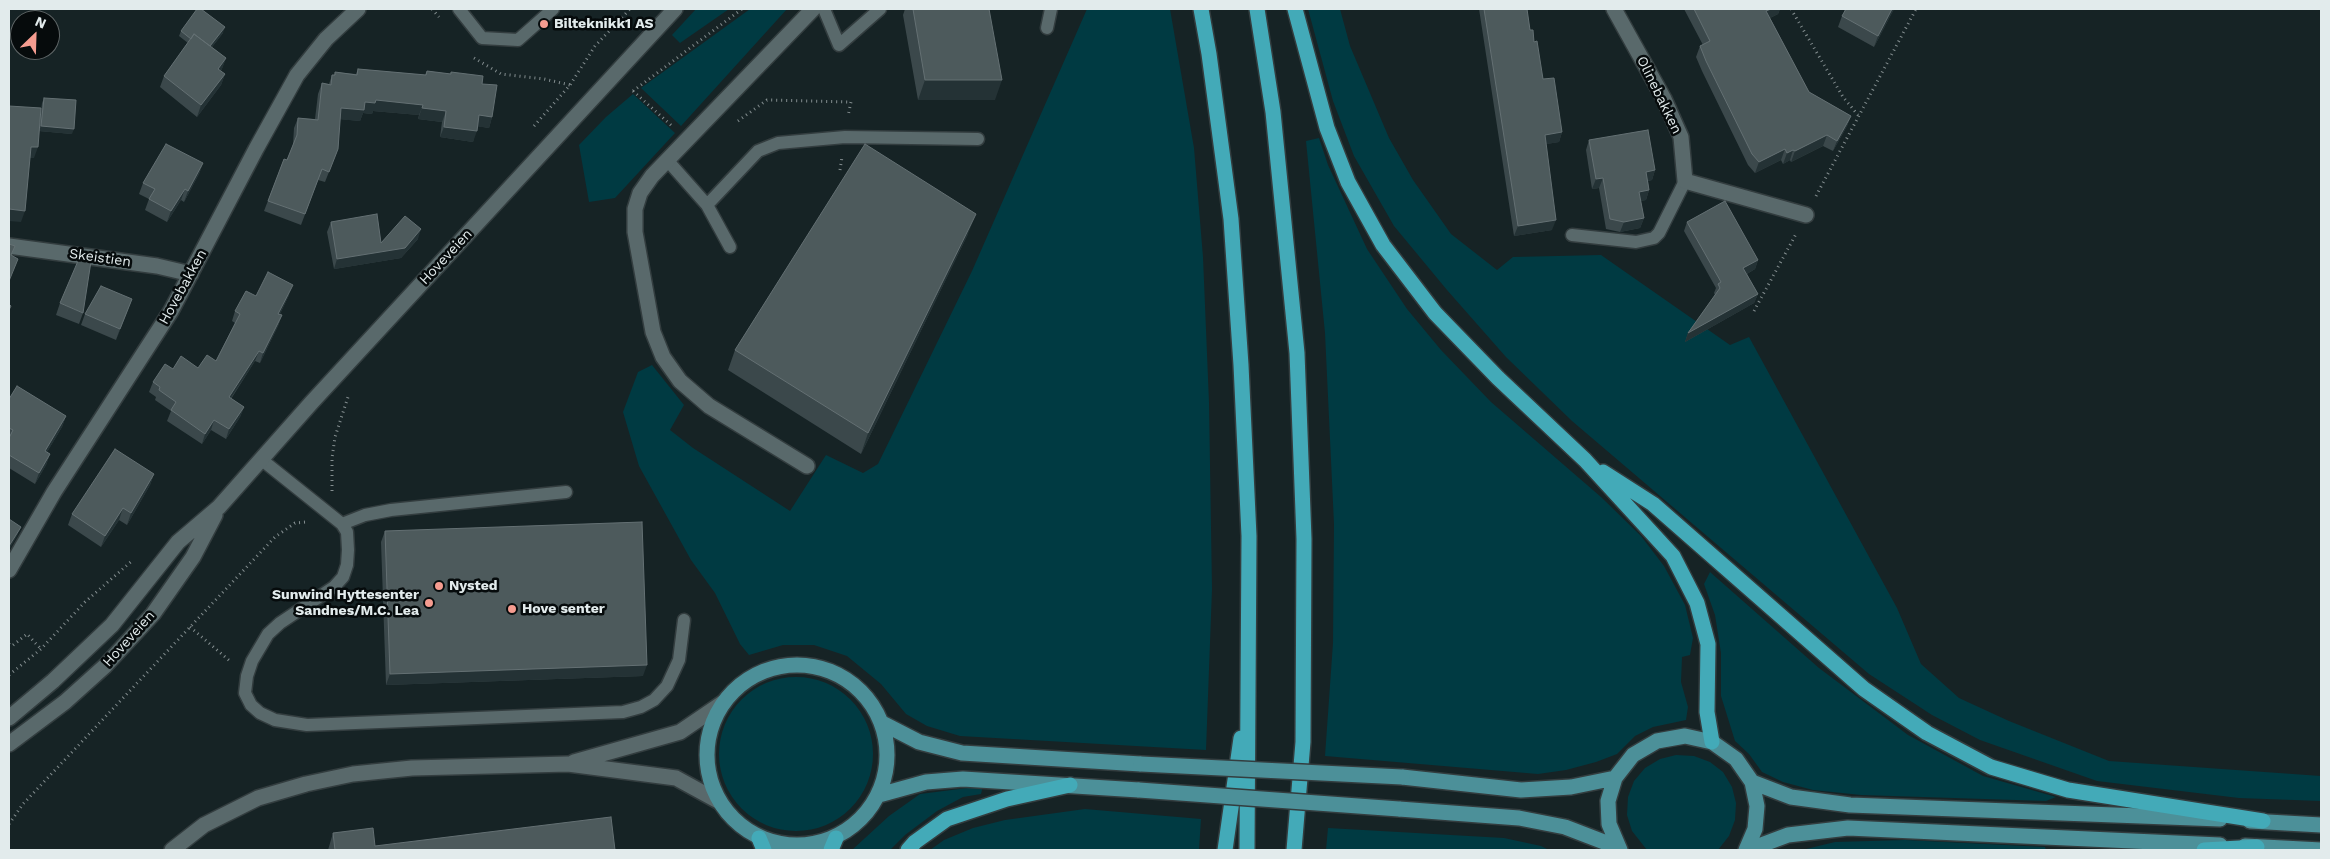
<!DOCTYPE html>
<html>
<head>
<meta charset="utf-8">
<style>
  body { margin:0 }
  #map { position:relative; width:2330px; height:859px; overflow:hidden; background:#162325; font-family:"Work Sans",sans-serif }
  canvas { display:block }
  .frame { position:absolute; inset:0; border:10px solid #e2ebec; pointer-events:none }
  .north { position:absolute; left:10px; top:10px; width:50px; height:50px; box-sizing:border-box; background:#060b0c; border:1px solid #5e6566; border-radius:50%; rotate:24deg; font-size:14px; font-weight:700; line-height:20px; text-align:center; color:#e2ebec }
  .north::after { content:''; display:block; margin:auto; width:18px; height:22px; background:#f59c90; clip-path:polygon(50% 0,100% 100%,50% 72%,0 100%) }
</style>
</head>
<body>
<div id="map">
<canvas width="2330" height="859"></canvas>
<div class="frame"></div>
<div class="north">N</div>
</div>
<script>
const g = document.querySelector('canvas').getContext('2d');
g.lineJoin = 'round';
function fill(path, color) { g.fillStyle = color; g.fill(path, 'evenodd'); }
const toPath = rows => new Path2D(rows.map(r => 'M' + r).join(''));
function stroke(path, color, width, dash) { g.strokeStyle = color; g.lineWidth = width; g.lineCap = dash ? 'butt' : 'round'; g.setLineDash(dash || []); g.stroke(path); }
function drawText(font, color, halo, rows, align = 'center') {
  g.font = font + ' "Work Sans",sans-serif'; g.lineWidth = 5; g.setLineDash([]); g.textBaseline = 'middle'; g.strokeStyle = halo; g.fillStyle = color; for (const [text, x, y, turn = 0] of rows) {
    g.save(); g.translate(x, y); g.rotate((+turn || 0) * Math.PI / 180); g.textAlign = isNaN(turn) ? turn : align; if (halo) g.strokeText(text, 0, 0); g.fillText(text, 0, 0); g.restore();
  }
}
fill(toPath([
  [696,9,729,9,680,43,672,35],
  [750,9,787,9,681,126,641,88],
  [1087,9,1170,9,1194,148,1203,257,1209,402,1212,589,1206,750,960,736,927,726,906,714,881,684,847,656,814,645,783,645,749,655,740,644,715,593,691,560,639,466,623,412,638,372,652,365,684,405,670,430,693,448,790,511,826,455,863,473,878,464,972,271],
  [1308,9,1340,9,1350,46,1389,138,1413,180,1451,234,1497,270,1513,257,1601,255,1730,345,1749,337,1897,608,1921,664,1959,698,2009,721,2109,761,2321,776,2321,801,2239,798,2097,781,1980,740,1932,715,1869,674,1572,421,1506,357,1447,290,1394,226,1354,156,1333,101],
  [633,94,675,133,615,198,589,202,579,145,606,117],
  [1319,138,1328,165,1367,249,1407,309,1441,350,1491,402,1601,497,1641,536,1664,566,1685,605,1693,638,1690,655,1682,657,1681,682,1688,707,1686,720,1653,727,1635,736,1617,754,1596,762,1566,770,1538,774,1325,756,1333,643,1334,524,1325,333,1306,141],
  [1710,572,1819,668,1908,735,1983,776,2056,797,2046,801,1861,795,1813,790,1783,782,1762,772,1749,754,1735,741,1721,696,1721,653,1715,615,1704,584],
  '719 754a77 77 0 1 1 154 0a77 77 0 1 1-154 0Z',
  [1676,755,1694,756,1710,762,1723,772,1732,787,1736,803,1735,820,1729,836,1718,850,1647,850,1632,831,1627,815,1628,797,1634,781,1645,768,1660,759],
  [983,786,981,794,963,797,937,811,905,835,890,850,852,850,889,816,920,794],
  [1085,809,1201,819,1199,850,930,850,944,840,973,828,1005,820],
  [1328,828,1504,838,1541,846,1549,850,1326,850],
  [1905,840,2045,847,2046,850,1802,850,1835,842]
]), '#003a42');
const lane = toPath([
  [459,9,482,38,518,40,553,9],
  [824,9,839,45,880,9],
  [1047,28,1051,9],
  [668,161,707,205,730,247],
  [707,205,758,151,778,143,845,137,978,139],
  [1572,235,1636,242,1654,238,1659,233,1685,181],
  [262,460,342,524,347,532,348,550,347,565,343,577,334,587,280,623,268,634,252,661,247,676,245,693,251,705,260,713,275,720,307,725,623,712,641,707,654,700,667,686,679,660,684,620],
  [342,524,365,515,391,510,566,492]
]);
const street = toPath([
  [1614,9,1664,99,1681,137,1685,181,1806,215],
  [9,246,157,266,191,274],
  [807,466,709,406,680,381,663,357,653,332,635,232,635,209,640,193,652,176,813,9],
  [9,570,54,492,171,311,256,149,297,75,326,39,358,9]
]);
const secondary = toPath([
  [9,718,53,681,112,625,178,542,219,507,312,402,675,9],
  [9,744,65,702,105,666,153,614,193,557,215,515],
  [574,762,680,732,724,702],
  [172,850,204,825,258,798,306,784,353,774,412,768,568,764,676,778,718,801]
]);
const primary = toPath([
  '707 755a90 90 0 1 1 180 0a90 90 0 1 1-180 0Z',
  [882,723,919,742,962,753,1141,764],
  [1402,777,1521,790,1571,787,1615,778],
  [1752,782,1791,797,1850,805,2220,819],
  [879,795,926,782,963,779,1139,790],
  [1399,809,1519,818,1565,827,1617,847],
  [2250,821,2321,825],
  [2245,846,2321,850],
  [1620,850,1609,824,1608,801,1615,778,1633,755,1657,741,1685,736,1712,742,1736,759,1752,782,1757,806,1755,829,1746,850],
  [1748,850,1788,835,1848,828,2220,845]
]);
const highway = toPath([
  [1201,9,1209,54,1231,219,1241,365,1249,536,1247,850],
  [1257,9,1273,112,1297,353,1304,539,1303,742,1294,850],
  [1295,9,1327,128,1348,182,1383,245,1435,313,1498,378,1585,460,1673,556,1697,603,1708,644,1707,712,1712,742],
  [1603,472,1653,504,1864,689,1927,733,1991,767,2068,790,2263,821],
  [759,838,764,850],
  [831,850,836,838],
  [908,850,915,842,947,819,1007,799,1070,785],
  [1225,850,1241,738],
  [2204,850,2257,847]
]);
stroke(lane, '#333d3f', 15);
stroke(street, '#333d3f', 18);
stroke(secondary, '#333d3f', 18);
stroke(primary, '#333d3f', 18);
stroke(highway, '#333d3f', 18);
stroke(toPath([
  [432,9,439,17],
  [1791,9,1843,97,1858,115],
  [474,58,501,74,544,79,570,85],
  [633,91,672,126],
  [633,91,742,9],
  [738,121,767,100,851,102,848,116],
  [534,126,570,85,595,46,630,9],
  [840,170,842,157],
  [1816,196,1916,9],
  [1754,311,1796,234],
  [332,491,332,458,335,437,348,397],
  [190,627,231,662],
  [9,644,12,646,27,634,41,649],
  [9,675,41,649,85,602,133,560],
  [9,824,23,804,275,537,295,523,306,522]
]), '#848e90', 3, [1, 4]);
stroke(lane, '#59696b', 12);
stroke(street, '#59696b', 15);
stroke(secondary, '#59696b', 15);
stroke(primary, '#4c9099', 15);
stroke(highway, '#43aab8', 15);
const primaryBridge = toPath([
  [1141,764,1402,777],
  [1139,790,1399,809]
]);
stroke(primaryBridge, '#333d3f', 18, []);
stroke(primaryBridge, '#4c9099', 15);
fill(toPath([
  [905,9,989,9,995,100,918,100,903,15],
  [1479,9,1527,9,1530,30,1534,42,1543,79,1562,132,1559,142,1546,144,1552,230,1514,236],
  [1684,9,1780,9,1778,14,1770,18,1809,92,1851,116,1847,126,1833,151,1823,146,1791,162,1790,160,1783,164,1781,160,1755,173,1748,165,1702,71,1696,57,1700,46,1703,45],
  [1844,9,1894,9,1874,47,1838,27,1842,16,1845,11,1844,10],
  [181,31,223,33,212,47,226,58,221,71,225,74,221,85,197,117,160,87,164,76,188,43,179,36],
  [358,69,425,75,427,71,450,74,451,72,482,84,492,117,489,128,477,126,473,142,440,137,442,122,418,119,419,115,373,111,372,114,363,113,360,121,340,119,338,149,325,182,318,180,301,225,264,211,284,159,287,160,293,145,294,128,298,118,315,119,318,94,322,83,329,84,332,75,334,75,335,72,356,74],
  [44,98,72,134,39,131,42,103],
  [1589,140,1655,170,1652,180,1648,181,1649,190,1646,200,1640,201,1644,218,1640,228,1620,232,1606,229,1599,188,1592,189,1586,150],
  [203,163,199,174,184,202,181,200,167,222,145,210,149,199,139,194,143,183],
  [331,222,381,243,418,239,401,258,334,269,327,232],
  [1687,222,1758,260,1755,269,1747,274,1758,294,1754,303,1685,342,1688,333,1715,295,1714,293,1716,288,1684,231],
  [968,234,861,454,728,370,735,350],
  [289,295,280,314,282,315,278,326,260,363,255,361,231,399,244,407,240,417,226,439,211,430,202,444,167,421,171,411,155,400,156,397,149,392,153,382,173,369,198,368,216,361,235,323,232,321,235,311,256,296],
  [132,299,116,340,81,325,85,314],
  [60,303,83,313,79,324,56,315],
  [9,399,66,416,62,427,47,452,50,454,46,465,35,484,9,468],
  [154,474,150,485,127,525,119,520,101,547,68,525,72,514],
  [385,531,643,676,386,685,381,542],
  [333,833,375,846,615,850,328,850]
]), '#3b484b');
fill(toPath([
  [1771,9,1780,9,1778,14,1762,22,1766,11],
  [1892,9,1894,9,1874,47,1878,36],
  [225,27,223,33,205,56,207,51],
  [226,58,222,69,214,80,218,69],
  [225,74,221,85,197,117,201,105],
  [925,80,1002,80,995,100,918,100],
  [376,100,423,105,419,115,373,111,372,114,363,113,360,121,337,119,341,108],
  [422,108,446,111,442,122,418,119],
  [479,115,492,117,489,128,475,126],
  [1851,116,1847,126,1833,151,1837,141],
  [41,126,74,129,72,134,39,131],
  [444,127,477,131,473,142,440,137],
  [1562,132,1559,142,1541,145,1545,135],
  [1827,135,1823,146,1791,162,1795,151],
  [31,147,38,147,34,158,27,158],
  [1785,149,1781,160,1755,173,1759,162],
  [1793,150,1790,160,1783,164,1787,153],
  [203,163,199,174,184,202,188,191],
  [1655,170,1652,180,1642,182,1646,172],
  [1603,178,1599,188,1592,189,1596,179],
  [185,189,181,200,167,222,171,211],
  [1649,190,1646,200,1635,202,1639,192],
  [9,209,25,211,21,222,9,221],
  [976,214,968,234,861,454,868,433],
  [1644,218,1640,228,1620,232,1624,222],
  [1556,220,1552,230,1514,236,1518,226],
  [421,229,418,239,401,258,334,269,337,259],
  [1758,260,1755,269,1740,278,1743,268],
  [293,285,289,295,275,324,278,314],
  [1758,294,1754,303,1685,342,1688,333],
  [132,299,128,310,116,340,120,329],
  [282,315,278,326,260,363,263,353],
  [259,351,255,361,225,407,229,397],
  [244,407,240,417,226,439,229,429],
  [66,416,62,427,41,462,45,451],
  [214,420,211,430,202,444,205,434],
  [50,454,46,465,35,484,39,473],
  [154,474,150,485,127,525,131,513],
  [123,508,119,520,101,547,105,536],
  [21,527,17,536,9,550,9,546],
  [647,665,643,676,386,685,390,674]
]), '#243235');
const building = toPath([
  [197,9,201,9,225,27,210,46,194,34,191,39,181,31,197,9],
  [913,9,989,9,1002,80,925,80,913,9],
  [1484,9,1527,9,1530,30,1533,30,1534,42,1537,41,1543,79,1554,78,1562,132,1545,135,1556,220,1518,226,1484,9],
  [1694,9,1771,9,1766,11,1809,92,1851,116,1837,141,1827,135,1795,151,1793,150,1787,153,1785,149,1759,162,1752,154,1706,61,1700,46,1710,41,1694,9],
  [1846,9,1892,9,1878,36,1842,16,1846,9],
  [194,34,226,58,218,69,225,74,201,105,164,76,194,34],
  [358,69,426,75,427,71,451,74,451,72,483,76,482,84,497,85,492,117,479,115,477,131,444,127,446,111,422,108,423,105,376,100,375,103,365,102,364,110,341,108,338,149,329,172,322,169,305,214,268,201,284,159,287,160,297,135,298,118,318,120,322,83,331,85,332,75,335,75,335,72,357,75,358,69],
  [44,98,76,100,74,129,41,126,44,98],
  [9,106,41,108,38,147,31,147,25,211,9,209,9,106],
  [1648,130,1655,170,1646,172,1649,190,1639,192,1644,218,1624,222,1610,219,1603,178,1596,179,1589,140,1648,130],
  [166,144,203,163,188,191,185,189,171,211,149,199,155,189,143,183,166,144],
  [865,144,976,214,868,433,735,350,865,144],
  [1725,201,1758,260,1743,268,1758,294,1688,333,1720,288,1718,284,1721,282,1687,222,1725,201],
  [377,214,381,243,405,216,421,229,405,248,337,259,331,222,377,214],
  [9,244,15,246,11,255,18,259,9,281,9,244],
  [81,254,92,255,83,313,60,303,81,254],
  [268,272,293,285,278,314,282,315,263,353,259,351,229,397,244,407,229,429,214,420,205,434,171,410,176,402,159,390,160,387,153,382,165,364,173,369,181,356,198,368,207,355,216,361,240,314,235,311,246,291,256,296,268,272],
  [101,286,132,299,120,329,85,314,101,286],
  [9,304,11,306,9,310,9,304],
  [17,386,66,416,45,451,50,454,39,473,9,455,9,438,13,430,9,428,9,399,17,386],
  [115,449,154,474,131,513,123,508,105,536,72,514,115,449],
  [9,519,21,527,9,546,9,519],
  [642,522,647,665,390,674,385,531,642,522],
  [611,817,615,850,335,850,333,833,373,828,375,846,611,817]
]);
fill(building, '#4d5a5c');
stroke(building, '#647073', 1);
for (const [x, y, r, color] of [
  [544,24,5,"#f59c90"],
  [439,586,5,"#f59c90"],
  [429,603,5,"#f59c90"],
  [512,609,5,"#f59c90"]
]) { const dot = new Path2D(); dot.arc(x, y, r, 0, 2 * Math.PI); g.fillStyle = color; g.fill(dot); stroke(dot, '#060b0c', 2); }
drawText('bold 14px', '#e2ebec', '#060b0c', [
  ["Bilteknikk1 AS",554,24],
  ["Nysted",449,586],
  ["Sunwind Hyttesenter",419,595,"right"],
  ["Sandnes/M.C. Lea",419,611,"right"],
  ["Hove senter",522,609]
], 'left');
drawText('14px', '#e2ebec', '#060b0c', [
  ["Olinebakken",1659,95,64],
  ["Hoveveien",446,257,-47],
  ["Skeistien",100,258,8],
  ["Hovebakken",183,287,-61],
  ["Hoveveien",129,639,-48]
]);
</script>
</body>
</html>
